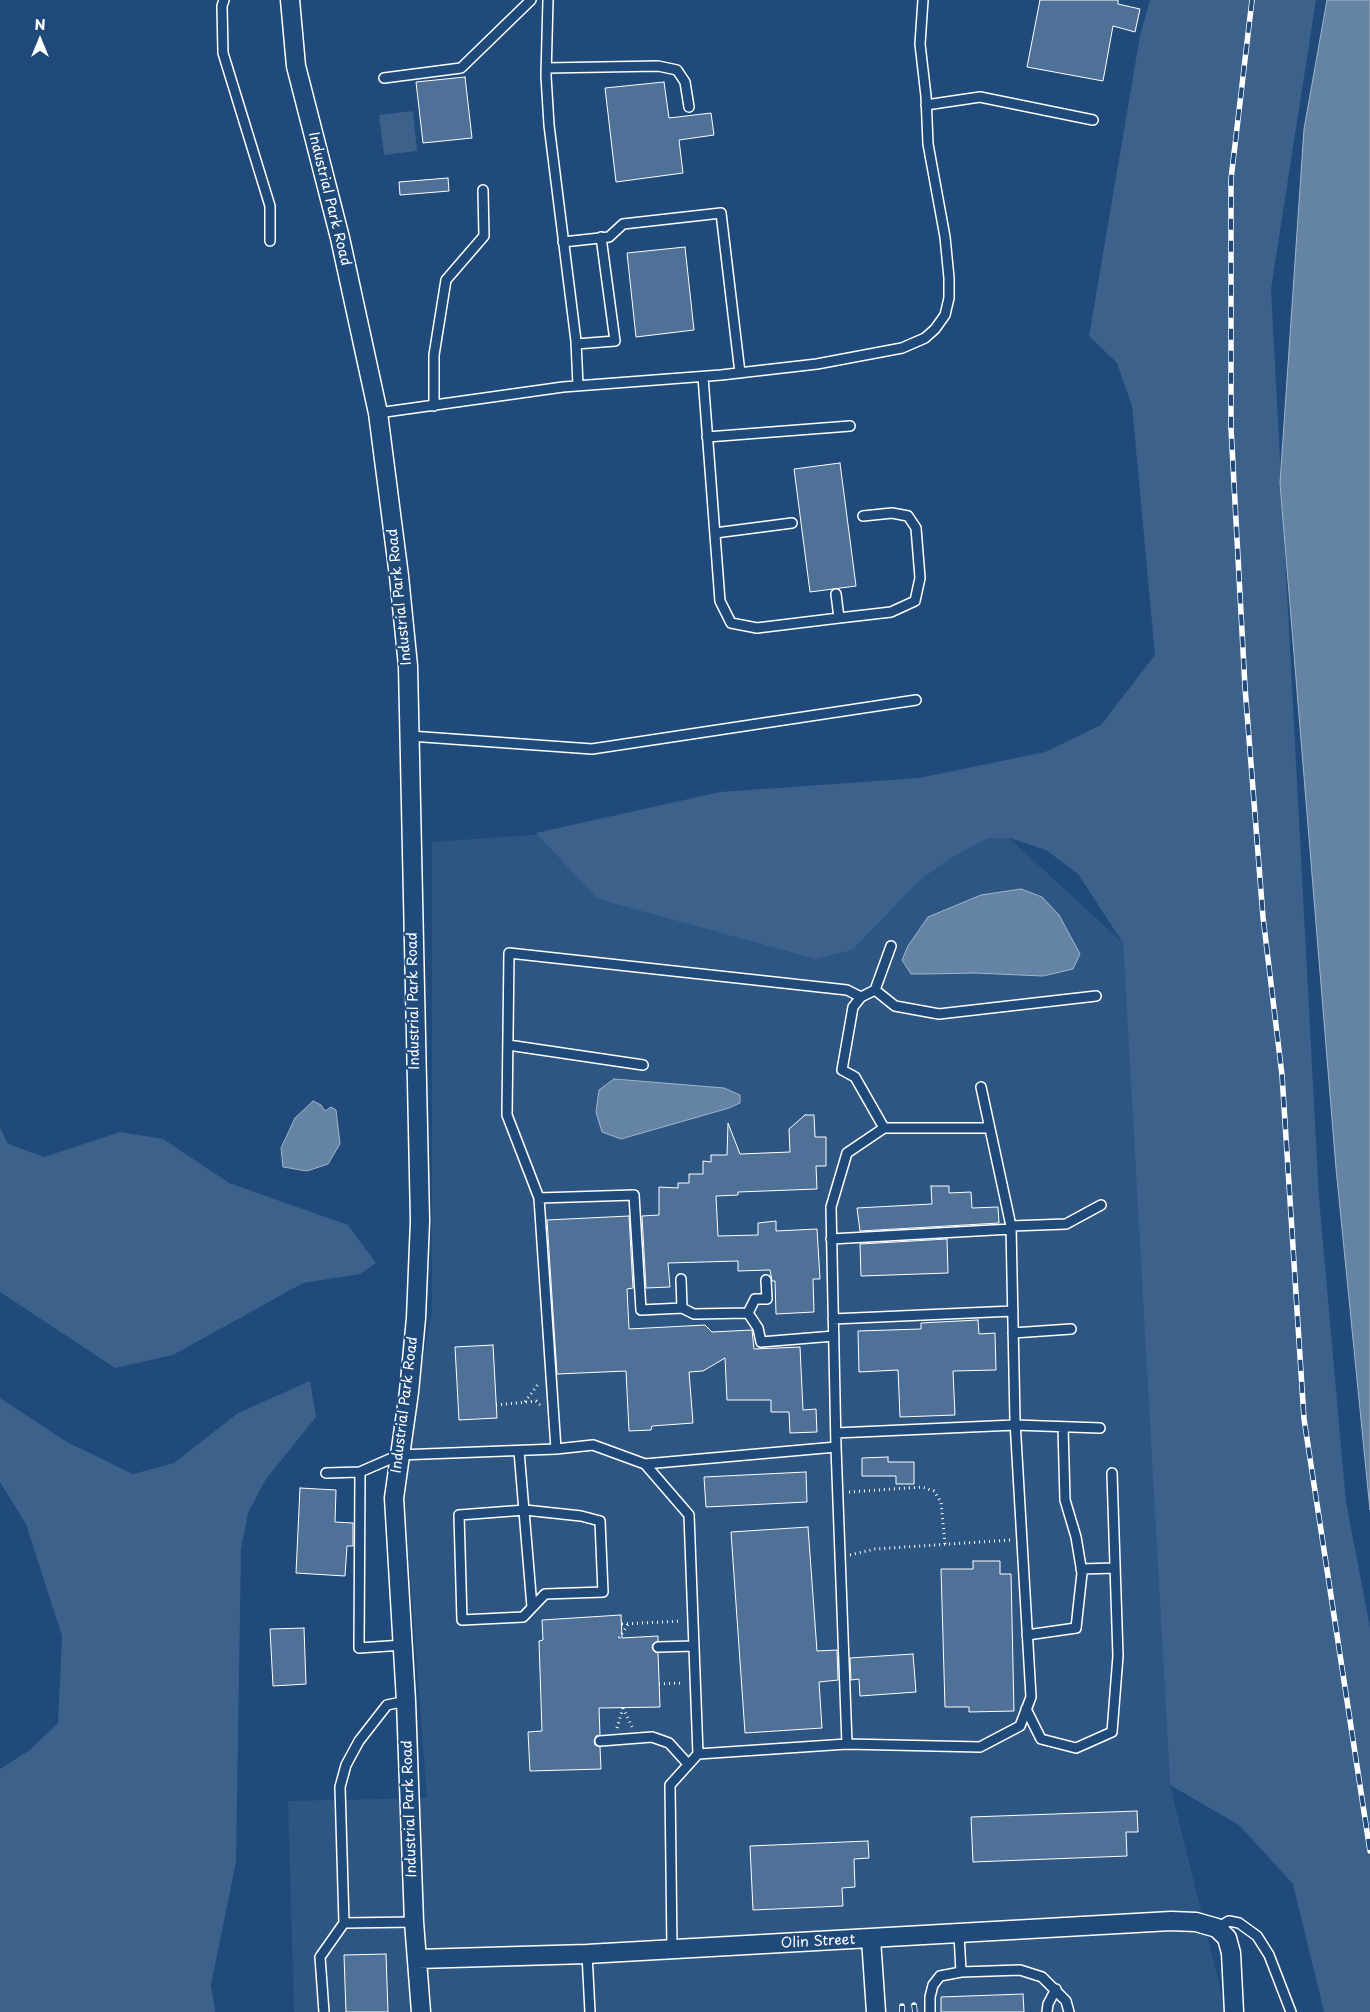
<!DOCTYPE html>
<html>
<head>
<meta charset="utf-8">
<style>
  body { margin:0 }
  #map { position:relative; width:1370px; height:2012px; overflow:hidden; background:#1f4a7a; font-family:"Playpen Sans",sans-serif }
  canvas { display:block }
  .north { position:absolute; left:15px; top:15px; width:50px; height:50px; -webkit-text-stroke:4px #1f4a7a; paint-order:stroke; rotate:0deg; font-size:14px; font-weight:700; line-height:20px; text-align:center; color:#fff }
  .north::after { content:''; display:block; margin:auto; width:18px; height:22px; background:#fff; clip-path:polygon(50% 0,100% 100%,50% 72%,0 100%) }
</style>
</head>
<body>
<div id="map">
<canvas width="1370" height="2012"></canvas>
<div class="north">N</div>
</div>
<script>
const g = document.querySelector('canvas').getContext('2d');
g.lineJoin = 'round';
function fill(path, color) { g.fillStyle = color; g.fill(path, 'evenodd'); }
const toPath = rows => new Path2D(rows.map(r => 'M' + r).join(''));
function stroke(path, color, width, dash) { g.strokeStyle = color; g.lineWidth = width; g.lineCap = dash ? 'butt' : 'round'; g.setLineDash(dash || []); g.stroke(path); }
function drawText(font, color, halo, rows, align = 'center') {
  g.font = font + ' "Playpen Sans",sans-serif'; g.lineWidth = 4.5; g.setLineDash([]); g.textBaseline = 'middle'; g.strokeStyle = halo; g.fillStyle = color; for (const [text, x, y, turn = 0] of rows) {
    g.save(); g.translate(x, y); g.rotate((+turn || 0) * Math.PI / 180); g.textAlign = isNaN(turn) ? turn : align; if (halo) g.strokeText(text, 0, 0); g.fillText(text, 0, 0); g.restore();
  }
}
fill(toPath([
  [972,804,1123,943,1170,1785,1226,2012,294,2012,288,1801,427,1798,402,1473,432,1311,432,842]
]), '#2e5683');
fill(toPath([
  [1150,0,1316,0,1271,289,1319,1198,1346,1502,1370,1627,1370,2012,1324,2012,1293,1884,1239,1825,1170,1785,1123,943,1078,874,1046,850,1010,838,988,838,953,857,921,879,852,950,816,959,598,899,536,833,720,792,919,778,1045,752,1101,725,1155,655,1132,406,1117,363,1089,336,1140,36],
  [413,111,417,151,384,155,379,115],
  [0,1127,8,1144,44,1157,120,1132,163,1139,229,1183,348,1225,376,1263,360,1274,303,1283,173,1355,115,1368,0,1292],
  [310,1381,316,1417,266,1479,248,1513,241,1549,236,1862,211,1985,215,2012,0,2012,0,1769,30,1750,58,1723,62,1636,26,1524,0,1482,0,1398,67,1442,133,1474,174,1463,238,1413]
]), '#3c618b');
const water = toPath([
  [1327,0,1370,0,1370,1510,1336,1168,1280,483,1304,129,1327,0],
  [1021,889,1042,897,1059,915,1080,954,1073,969,1043,976,975,973,925,974,911,974,902,960,908,946,928,917,981,895,1021,889],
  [614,1079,724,1088,740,1095,740,1103,729,1108,621,1139,602,1132,596,1112,599,1090,614,1079],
  [313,1101,321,1105,325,1111,331,1107,336,1110,340,1144,328,1164,307,1171,283,1167,281,1148,295,1118,313,1101]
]);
fill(water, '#6583a4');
stroke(water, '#a3b5c8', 1);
const building = toPath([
  [1040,0,1118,0,1118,4,1140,9,1135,32,1113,26,1103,81,1027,67,1040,0],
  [465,77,472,138,423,143,416,82,465,77],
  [664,82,669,118,711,113,714,135,679,140,683,173,616,182,605,88,664,82],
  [448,178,449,191,400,195,399,182,448,178],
  [685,247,694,330,636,337,627,253,685,247],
  [840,463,856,586,810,592,794,469,840,463],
  [805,1115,814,1115,815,1137,826,1137,826,1166,816,1166,817,1189,738,1192,738,1195,716,1196,718,1236,758,1235,758,1223,776,1221,776,1231,817,1229,820,1279,813,1279,814,1312,776,1314,775,1281,772,1281,770,1270,738,1271,738,1261,668,1263,670,1287,646,1288,642,1216,659,1215,659,1187,678,1188,678,1183,689,1183,689,1174,703,1174,703,1161,711,1162,711,1155,727,1155,728,1123,740,1154,790,1152,789,1129,805,1115],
  [931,1186,949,1186,949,1193,971,1192,972,1208,998,1207,999,1223,860,1231,857,1208,932,1204,931,1186],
  [629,1216,633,1288,627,1289,629,1329,705,1325,712,1332,752,1330,754,1349,800,1347,803,1410,816,1409,817,1432,790,1433,789,1412,771,1412,771,1400,727,1400,725,1358,703,1371,689,1372,693,1423,652,1426,651,1430,629,1431,626,1371,557,1374,547,1220,629,1216],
  [947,1239,948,1273,861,1276,860,1244,947,1239],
  [978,1320,979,1334,995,1333,996,1370,953,1371,955,1415,900,1417,898,1370,859,1372,858,1331,921,1329,921,1323,978,1320],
  [493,1345,497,1418,459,1420,455,1347,493,1345],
  [888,1457,888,1462,914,1462,914,1484,896,1484,896,1476,862,1476,862,1458,888,1457],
  [806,1472,807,1502,706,1507,704,1477,806,1472],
  [300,1488,336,1490,335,1522,353,1523,353,1546,347,1546,345,1576,296,1573,300,1488],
  [808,1527,817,1651,837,1650,838,1680,819,1682,822,1728,745,1733,731,1532,808,1527],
  [973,1561,1000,1561,1000,1574,1011,1574,1014,1711,969,1712,969,1707,945,1707,941,1569,973,1569,973,1561],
  [621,1615,622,1638,658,1636,658,1641,653,1644,652,1648,655,1652,658,1653,660,1707,599,1708,600,1735,596,1736,594,1741,595,1745,600,1747,601,1769,530,1771,528,1732,542,1731,539,1641,543,1640,542,1620,621,1615],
  [304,1628,306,1684,273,1686,270,1629,304,1628],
  [913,1654,916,1692,860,1696,859,1679,851,1680,850,1658,913,1654],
  [1137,1811,1138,1832,1126,1832,1127,1856,973,1862,971,1817,1137,1811],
  [868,1841,869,1858,854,1859,855,1887,842,1888,843,1906,753,1910,750,1846,868,1841],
  [386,1954,388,2012,346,2012,344,1955,386,1954],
  [1023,1994,1024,2012,941,2012,941,1997,1023,1994]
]);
fill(building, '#507197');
stroke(building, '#fff', 1);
const service = toPath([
  [224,0,222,6,223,53,270,206,270,241],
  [548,0,546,76,549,125,576,341,578,386],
  [546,68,658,66,677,70,685,82,689,107],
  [384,78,461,68,531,0],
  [926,105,980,97,1093,120],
  [563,242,609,237,623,224,721,213,740,373],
  [576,344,615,341,601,237],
  [703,377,720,601,731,623,757,628,839,618,891,612,915,601,920,578,916,528,908,516,892,513,863,516],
  [434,406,434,355,446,280,484,236,483,190],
  [378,413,563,387,721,375,817,364,902,348,925,338,935,329,945,315,949,298,949,278,945,237,928,144,926,96,920,44,923,0],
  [707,437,850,426],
  [715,533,792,523],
  [836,594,839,618],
  [410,736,592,749,916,700],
  [875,990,891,946],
  [861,997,875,990,895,1006,939,1014,1096,996],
  [508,1045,643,1065],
  [539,1198,634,1195,641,1310,682,1308,681,1279],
  [1011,1226,1066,1224,1101,1205],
  [831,1239,1011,1229],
  [766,1280,767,1299,755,1299,748,1313,758,1328,761,1342,834,1336],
  [682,1308,694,1314,748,1313],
  [833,1319,1013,1311],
  [1013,1333,1071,1329],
  [836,1433,1015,1425,1100,1428],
  [836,1447,831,1207,847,1153,884,1128,989,1128],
  [556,1449,539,1198,507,1115,509,953,847,990,861,997,853,1007,842,1070,855,1077,884,1128],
  [519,1451,532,1607],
  [645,1464,836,1447,847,1744],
  [326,1473,360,1472],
  [525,1510,581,1516,600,1521,603,1592,545,1594,523,1617,462,1620,459,1515,525,1510],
  [1081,1569,1115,1568],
  [1027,1635,1076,1628,1082,1573,1076,1537,1065,1500,1063,1427],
  [403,1645,359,1648,360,1472,399,1455,556,1449,593,1445,645,1464,689,1515,698,1754,670,1785,672,1949],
  [658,1647,694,1646],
  [1026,1709,1041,1739,1076,1748,1112,1732,1118,1656,1112,1473],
  [600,1741,652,1737,669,1743,688,1764],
  [698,1754,847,1744,980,1747,1020,1726,1031,1697,1015,1421,1011,1226,981,1087],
  [344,1923,414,1922],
  [1217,1928,1229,1921,1239,1923,1257,1936,1269,1955,1291,2012],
  [959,1934,961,1972,1020,1970,1042,1977,1066,2001,1069,2012],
  [587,1954,590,2012],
  [324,2012,320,1957,344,1923,340,1787,346,1765,359,1741,387,1705,406,1701],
  [930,2012,930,1997,933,1985,940,1976,961,1972],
  [1047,2012,1048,2004,1056,1989]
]);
const minor = toPath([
  [290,0,296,66,340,238,378,413,399,576,408,666,420,1221,416,1318,409,1392,394,1498,406,1701,414,1922,421,2012],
  [871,1939,876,2012],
  [418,1959,587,1954,1171,1921,1196,1922,1217,1928,1227,1938,1231,1953,1234,2012]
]);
stroke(service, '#fff', 12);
stroke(minor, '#fff', 21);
stroke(toPath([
  [525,1402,539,1383],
  [496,1405,536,1401,540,1405],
  [849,1492,922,1487,934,1491,941,1502,945,1544],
  [850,1555,875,1549,1011,1540],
  [622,1624,682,1621],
  [619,1638,629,1623],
  [659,1684,683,1683],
  [623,1708,632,1727],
  [617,1728,623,1708]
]), '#fff', 3, [1, 4]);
stroke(service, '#1f4a7a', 9);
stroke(minor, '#1f4a7a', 18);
const rail = toPath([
  [1252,0,1231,179,1231,428,1245,687,1263,917,1282,1075,1304,1419,1370,1851],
  [914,2005,915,2012],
  [902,2006,902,2012]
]);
stroke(rail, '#fff', 5.5);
stroke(rail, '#1f4a7a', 4, [11]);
drawText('14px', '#fff', '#1f4a7a', [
  ["Industrial Park Road",329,199,76],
  ["Industrial Park Road",400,597,-96],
  ["Industrial Park Road",414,1001,-91],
  ["Industrial Park Road",405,1405,-83],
  ["Industrial Park Road",410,1809,-92],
  ["Olin Street",818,1942,-3]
]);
</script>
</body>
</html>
